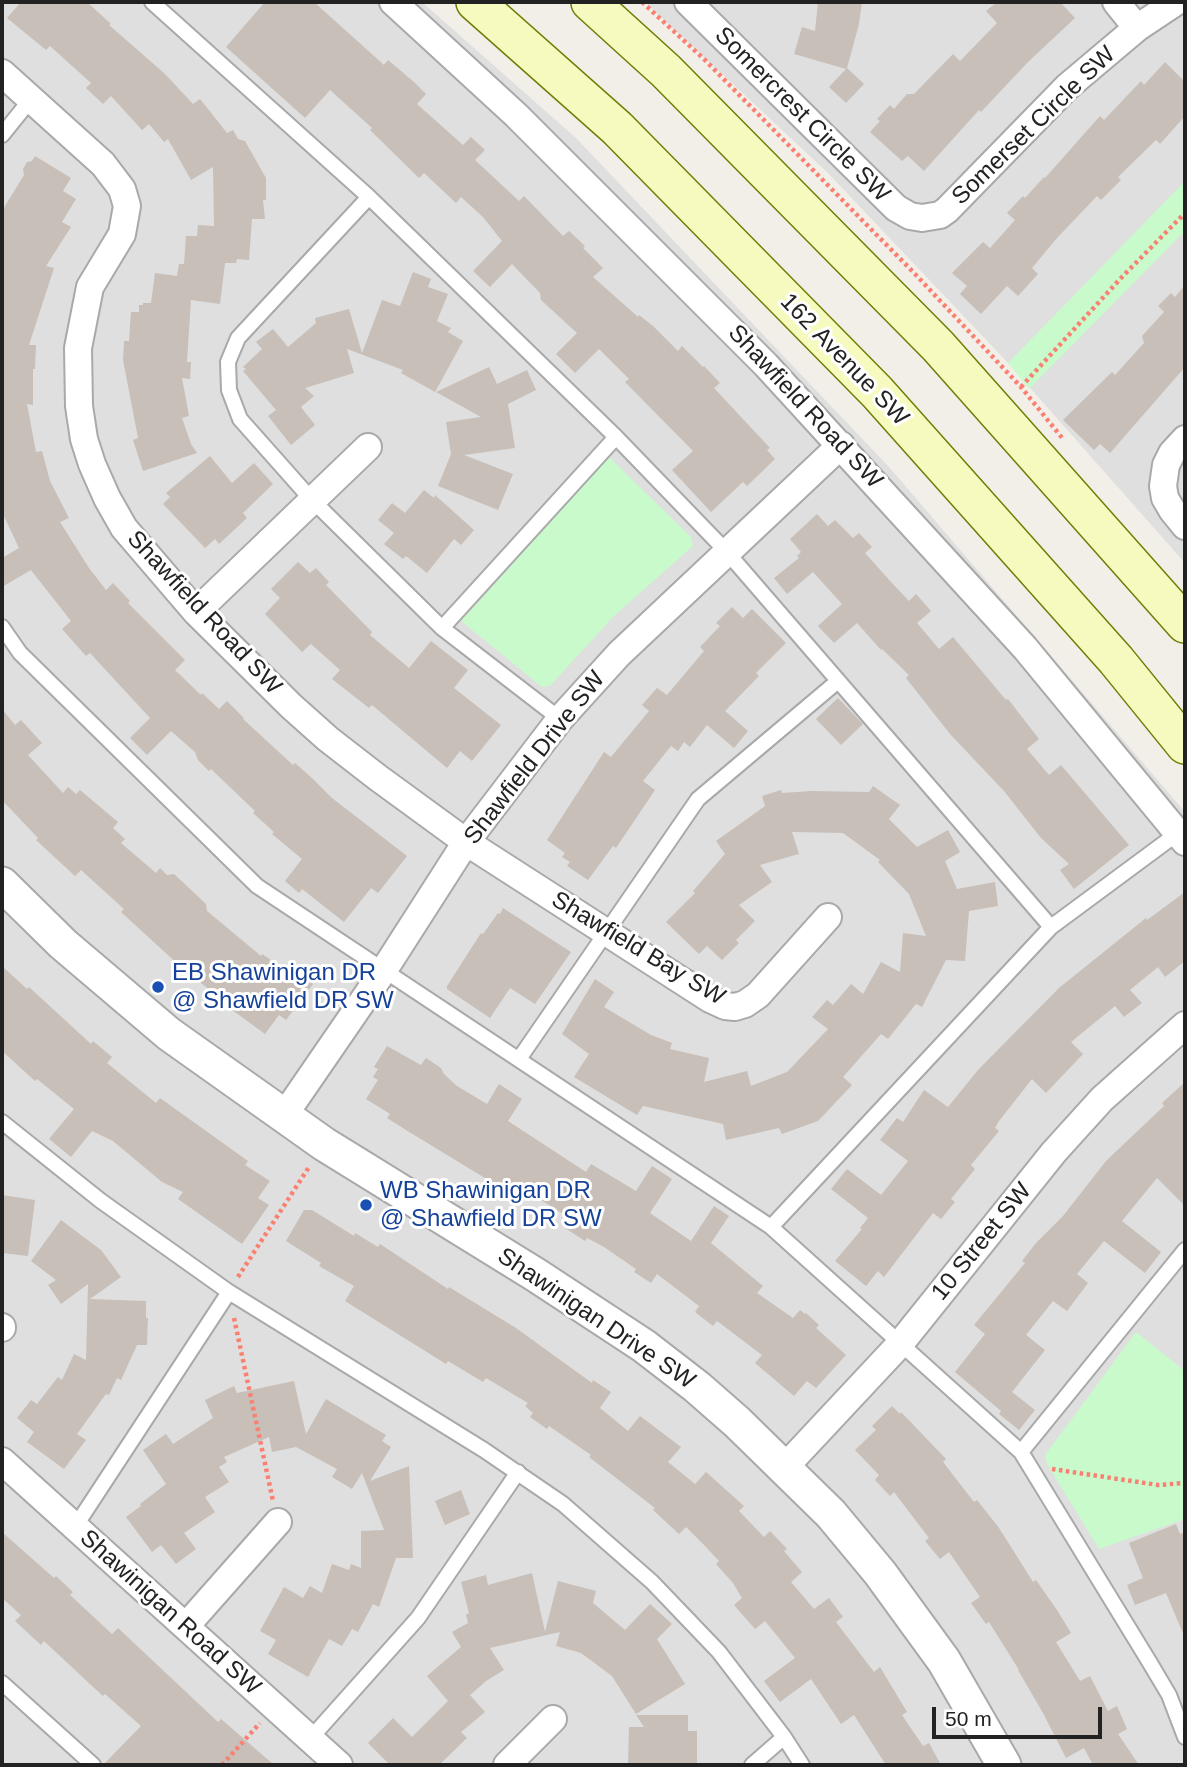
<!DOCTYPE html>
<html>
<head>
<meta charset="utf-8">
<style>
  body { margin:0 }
  #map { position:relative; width:1187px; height:1767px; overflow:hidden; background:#f2efe9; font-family:Helvetica,sans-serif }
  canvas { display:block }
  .frame { position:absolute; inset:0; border:4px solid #222; pointer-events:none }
  .scale { position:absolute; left:932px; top:1707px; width:170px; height:32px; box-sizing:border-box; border:4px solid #222; border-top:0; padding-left:9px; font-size:21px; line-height:24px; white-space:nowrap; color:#222; -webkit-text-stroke:5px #fff; paint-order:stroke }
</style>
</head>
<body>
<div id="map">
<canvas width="1187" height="1767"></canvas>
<div class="frame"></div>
<div class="scale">50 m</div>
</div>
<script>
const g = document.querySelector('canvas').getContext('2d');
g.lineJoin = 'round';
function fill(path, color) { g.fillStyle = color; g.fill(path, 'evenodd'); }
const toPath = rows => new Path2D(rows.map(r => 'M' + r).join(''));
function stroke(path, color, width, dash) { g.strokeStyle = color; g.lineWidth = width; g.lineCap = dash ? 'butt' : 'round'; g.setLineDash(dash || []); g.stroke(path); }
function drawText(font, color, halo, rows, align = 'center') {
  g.font = font + ' Helvetica,sans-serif'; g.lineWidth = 6; g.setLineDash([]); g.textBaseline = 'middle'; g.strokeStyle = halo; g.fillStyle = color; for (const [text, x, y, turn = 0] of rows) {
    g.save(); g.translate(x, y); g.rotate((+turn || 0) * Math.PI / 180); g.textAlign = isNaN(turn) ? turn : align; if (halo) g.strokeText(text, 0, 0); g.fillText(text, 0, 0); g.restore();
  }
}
fill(toPath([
  [2,2,422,2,576,138,889,467,1185,812,1185,1765,2,1765],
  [645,2,1185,2,1185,563,1008,363,827,172]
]), '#e0dfdf');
fill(toPath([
  [1185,181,1185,231,1029,389,1008,363],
  [609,457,691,537,693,546,614,616,550,686,542,687,461,621],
  [1136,1332,1185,1371,1185,1519,1099,1549,1047,1464,1045,1455]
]), '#c8facc');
fill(toPath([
  [21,2,87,2,111,24,109,25,165,74,193,104,200,99,227,133,233,130,238,139,245,141,266,178,266,200,263,200,265,219,252,219,249,260,237,259,236,263,225,263,220,304,191,300,187,362,191,362,190,379,182,378,189,416,182,418,191,444,197,453,143,471,133,440,138,438,123,360,124,341,129,341,131,312,139,312,139,305,143,305,143,303,151,303,155,273,177,276,179,264,184,264,186,236,197,236,198,225,214,226,213,167,191,180,168,139,164,142,149,124,142,130,111,96,103,104,86,88,91,83,50,46,46,50,7,18],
  [265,2,314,2,384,65,388,60,414,82,426,94,417,104,463,145,471,137,485,150,475,160,519,201,524,196,563,236,569,231,585,246,583,248,603,268,593,277,638,317,639,315,653,326,678,351,682,346,703,367,704,366,720,383,714,388,770,448,767,450,775,459,747,486,743,482,711,512,672,470,693,451,625,382,629,379,599,349,575,373,556,354,577,333,541,300,540,293,512,264,490,287,473,271,502,241,483,217,461,197,456,203,424,173,419,178,370,130,372,128,330,90,305,118,226,47],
  [818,2,862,2,859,24,847,68,864,84,846,103,829,87,846,69,794,54,802,27,815,31],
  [997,2,1060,2,1075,18,1028,62,981,112,979,110,924,171,908,156,902,161,870,132,880,121,877,119,890,105,894,109,907,94,914,94,953,54,960,61,997,23,986,11],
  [1165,62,1185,82,1185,116,1160,144,1156,140,1118,177,1121,180,1101,200,1097,196,1057,238,1032,268,1038,274,1018,296,1007,286,981,314,960,294,967,286,952,273,983,242,990,248,1015,220,1007,213,1023,196,1025,198,1044,177,1045,178,1100,116,1104,120,1141,81,1144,85],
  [35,156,71,178,63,191,76,199,62,222,71,227,46,266,54,268,29,345,36,345,35,369,33,369,33,405,27,404,36,452,42,451,50,481,69,518,60,522,89,568,106,590,113,583,130,601,128,603,185,660,175,670,201,695,202,693,219,709,227,701,244,718,243,719,293,765,295,763,313,779,332,798,407,856,378,893,371,888,344,922,302,889,299,893,285,881,302,859,272,834,274,832,253,813,255,811,211,769,209,771,198,760,195,752,171,731,147,755,130,738,150,718,90,653,86,656,62,629,71,621,31,570,2,587,2,558,19,548,2,512,2,211,24,175,23,169,27,162,32,161],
  [413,272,431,279,428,287,448,294,437,321,451,328,448,332,463,341,435,392,401,373,403,370,347,349,354,373,305,388,314,396,301,407,315,425,291,445,268,416,276,410,243,371,246,369,243,367,262,349,256,342,273,329,288,347,316,323,315,318,349,309,362,353,382,300,400,306],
  [1185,285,1185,367,1110,453,1100,444,1094,450,1063,420,1112,372,1115,375,1144,343,1142,336,1164,312,1158,306,1171,293,1175,297],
  [489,367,497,384,527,370,536,390,508,404,515,448,464,455,513,474,498,510,438,486,451,454,446,422,481,417,436,392],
  [210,456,232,483,254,463,273,484,243,513,247,518,219,544,215,539,205,548,163,504,170,497,166,493],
  [424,490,434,498,435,495,474,530,461,545,454,539,427,573,406,556,403,559,384,544,394,533,378,520,392,503,405,513],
  [817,514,828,526,835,520,853,538,859,533,872,547,865,553,891,582,909,601,916,594,931,611,917,623,939,649,953,637,1006,700,1008,699,1039,739,1027,749,1049,775,1061,765,1129,845,1074,889,1060,870,1069,864,1041,838,1004,791,950,734,906,678,909,675,882,649,881,650,857,623,834,643,818,626,842,604,813,572,787,594,774,578,799,558,797,556,801,552,790,539],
  [298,562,310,573,316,568,329,582,326,585,372,632,370,635,409,668,431,641,468,670,454,688,501,725,472,761,460,751,447,768,372,705,369,708,332,679,340,670,311,644,302,652,265,614,280,598,271,589],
  [732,607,743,618,752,609,786,643,756,673,759,676,725,711,748,731,734,748,707,725,690,747,684,742,678,751,671,746,643,781,655,790,616,848,613,846,588,880,567,866,570,862,562,857,565,853,547,840,604,752,611,757,649,711,642,705,657,688,667,695,704,651,700,647,720,626,716,623],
  [838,698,863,724,841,745,816,719],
  [2,709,15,725,21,720,42,743,28,755,63,793,68,787,76,794,80,790,118,822,113,828,125,839,121,843,156,873,160,868,167,875,174,874,206,904,207,911,261,956,262,954,296,977,304,977,313,984,286,1020,279,1015,265,1034,224,1004,225,1002,181,967,121,912,124,909,81,870,75,876,36,840,38,838,2,800],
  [873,786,900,805,889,819,917,847,948,830,960,852,945,861,957,889,995,882,998,906,969,911,965,961,946,960,922,1007,916,1004,888,1039,881,1034,843,1077,852,1085,818,1121,782,1134,779,1128,726,1140,723,1124,643,1106,637,1115,574,1077,589,1054,562,1034,595,979,614,992,604,1007,651,1035,672,1043,670,1049,709,1058,704,1082,747,1071,751,1086,787,1072,828,1029,812,1017,827,1000,833,1005,851,984,863,994,881,962,900,972,903,933,926,936,909,894,878,862,880,860,843,833,792,832,799,854,760,865,772,882,739,905,755,921,736,940,739,943,722,960,707,946,699,954,666,922,695,893,693,891,725,854,716,841,765,806,762,796,781,790,782,793,812,791,869,792],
  [1185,892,1185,961,1165,977,1158,967,1130,990,1142,1003,1124,1017,1115,1006,1071,1042,1083,1054,1046,1093,1032,1079,999,1121,995,1128,999,1131,971,1165,975,1169,951,1199,955,1202,941,1219,933,1213,884,1277,878,1271,866,1286,835,1261,862,1229,860,1228,868,1218,831,1189,847,1169,881,1195,908,1161,880,1140,897,1118,903,1122,924,1090,948,1107,978,1070,1059,988,1146,918,1147,920],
  [503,908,571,952,535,1004,510,988,490,1018,447,989,447,986,481,933,483,934,498,913,500,914],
  [2,966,27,989,29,987,91,1044,93,1041,112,1057,107,1063,156,1103,160,1098,248,1161,245,1165,270,1181,258,1198,269,1205,242,1244,178,1199,183,1192,162,1182,113,1141,92,1131,71,1157,49,1139,74,1109,37,1079,35,1081,2,1051],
  [387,1046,421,1065,426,1058,441,1068,444,1074,457,1086,487,1104,499,1084,522,1099,508,1121,586,1172,591,1164,636,1191,652,1166,672,1179,650,1213,691,1241,714,1206,729,1216,711,1243,763,1286,757,1293,793,1318,800,1310,805,1314,806,1313,819,1325,816,1328,846,1355,816,1388,807,1381,794,1396,755,1363,762,1355,717,1321,713,1326,695,1312,699,1306,657,1274,651,1283,634,1272,636,1269,604,1247,587,1238,585,1241,565,1228,571,1219,541,1200,513,1184,508,1192,406,1130,387,1118,390,1114,366,1099,378,1080,373,1077,378,1069,374,1067],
  [1185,1082,1185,1206,1157,1178,1122,1221,1161,1252,1145,1273,1104,1241,1077,1274,1088,1283,1067,1311,1053,1301,1026,1335,1045,1350,1012,1392,1035,1410,1019,1430,999,1414,1001,1411,955,1372,985,1334,974,1325,1025,1263,1022,1261,1036,1243,1063,1216,1106,1161,1164,1106,1162,1103],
  [2,1195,35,1200,28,1256,2,1253],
  [304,1210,312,1210,354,1236,355,1233,378,1247,380,1244,448,1289,449,1287,516,1328,592,1383,593,1380,611,1392,600,1408,628,1431,640,1416,681,1447,668,1462,695,1484,706,1472,744,1506,739,1511,764,1537,770,1531,787,1549,784,1551,802,1572,791,1582,814,1609,829,1598,843,1617,836,1622,874,1672,880,1667,907,1712,902,1715,923,1746,929,1743,941,1765,886,1765,854,1715,841,1724,811,1679,780,1702,764,1681,795,1658,765,1621,755,1629,734,1605,742,1598,733,1583,716,1564,719,1561,705,1546,686,1527,679,1534,653,1510,655,1508,589,1457,591,1455,549,1426,547,1429,530,1417,533,1413,525,1406,528,1403,486,1378,483,1382,448,1361,446,1364,345,1301,354,1286,319,1266,321,1263,286,1241],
  [61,1220,101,1250,121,1277,90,1299,146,1301,146,1318,148,1318,147,1345,137,1345,121,1380,117,1378,109,1395,106,1394,77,1434,86,1440,64,1469,27,1442,34,1432,17,1418,31,1400,37,1404,58,1377,62,1380,74,1354,86,1360,88,1284,61,1304,48,1285,56,1280,31,1261],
  [294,1381,306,1434,326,1399,386,1435,382,1441,391,1447,370,1481,409,1466,413,1558,396,1558,379,1607,373,1604,358,1632,352,1629,342,1646,329,1639,308,1677,268,1654,276,1640,260,1631,284,1587,303,1598,310,1586,322,1593,332,1564,349,1570,351,1564,361,1568,361,1531,384,1530,362,1473,352,1489,332,1477,337,1469,296,1447,272,1452,269,1437,224,1457,227,1462,219,1467,229,1482,205,1497,215,1512,184,1533,196,1549,176,1564,161,1545,152,1552,126,1517,141,1506,140,1504,166,1484,143,1450,166,1434,173,1444,213,1418,205,1400,234,1386,237,1393],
  [892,1406,900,1414,901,1412,946,1459,943,1462,974,1502,977,1500,999,1528,1033,1582,1036,1580,1057,1610,1071,1633,1056,1642,1080,1681,1090,1676,1108,1711,1117,1706,1127,1729,1118,1734,1139,1765,1093,1765,1084,1748,1066,1758,1043,1713,1018,1670,1019,1670,989,1622,986,1624,971,1603,980,1597,949,1552,940,1559,925,1541,929,1538,894,1492,890,1496,875,1480,879,1475,855,1450,876,1430,872,1426],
  [461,1490,470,1514,445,1525,435,1501],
  [1176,1524,1180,1534,1185,1532,1185,1638,1166,1593,1135,1605,1127,1585,1143,1578,1129,1543],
  [2,1532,54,1578,56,1576,73,1592,70,1595,112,1634,118,1628,218,1722,221,1719,274,1765,103,1765,141,1726,105,1694,103,1696,91,1685,44,1641,41,1645,15,1621,21,1615,2,1598],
  [532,1573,545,1632,558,1581,596,1591,593,1603,625,1630,650,1604,672,1624,657,1639,685,1684,636,1714,612,1676,581,1653,556,1646,560,1632,490,1648,504,1670,486,1681,470,1695,485,1712,461,1732,467,1738,439,1765,390,1765,368,1743,393,1718,412,1737,448,1701,427,1676,461,1647,452,1632,468,1623,466,1615,469,1613,461,1582,486,1575,488,1585],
  [636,1715,688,1715,688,1731,697,1731,697,1765,628,1765,629,1727,644,1727]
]), '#c7bfb8');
const service = toPath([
  [152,2,369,197,616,437,726,551,1051,927],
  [2,135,31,99],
  [369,197,238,338,228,362,229,390,240,419,311,499,442,628,560,719],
  [2,627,20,653,257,886,771,1227,1021,1452,1150,1663,1169,1695,1185,1737],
  [442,628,616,437],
  [519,1059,698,799,838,681],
  [2,1122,101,1201,229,1292,484,1450,563,1504,652,1582,719,1652,784,1737,802,1765],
  [771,1227,1051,927,1178,833],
  [1021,1452,1185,1250],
  [75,1527,229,1292],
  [2,1683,93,1765],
  [310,1739,418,1618,518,1472],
  [752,1765,784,1737]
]);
const minor = toPath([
  [393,2,516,115,766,365,1025,648,1185,842],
  [688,2,896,208,910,216,922,218,940,215,947,210,1067,87,1137,28,1176,2],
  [1116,2,1137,28],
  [2,73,103,164,122,189,127,206,122,234,90,287,78,348,79,406,84,439,92,464,107,498,124,528,196,612,291,706,328,739,377,777,466,842,710,999,725,1006,735,1007,745,1004,758,995,828,917],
  [1185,439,1172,453,1166,465,1163,486,1165,498,1172,510,1185,526],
  [196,612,368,447],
  [283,1117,384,970,466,842,560,719,619,654,841,445],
  [2,1328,2,1327],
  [2,1461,339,1765],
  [785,1467,900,1344,1054,1152,1102,1099,1185,1025],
  [186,1626,278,1522],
  [507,1765,553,1719]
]);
const tertiary = toPath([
  [2,884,63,944,169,1034,324,1144,536,1275,644,1346,697,1387,737,1422,831,1514,880,1573,944,1661,1004,1765]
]);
const secondary = toPath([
  [475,2,617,128,877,392,1116,660,1185,745],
  [590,2,666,71,938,346,1185,624]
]);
stroke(service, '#a9a9a9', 18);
stroke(minor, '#a9a9a9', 30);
stroke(tertiary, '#a9a9a9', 37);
stroke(secondary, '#707d05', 40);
stroke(toPath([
  [642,2,705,60,915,274,1021,387,1063,439],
  [1021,387,1122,277,1185,213],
  [238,1277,309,1167],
  [234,1318,273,1501],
  [1052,1469,1158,1485,1185,1483],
  [222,1765,260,1723]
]), '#fa8072', 4.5, [3.5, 3.5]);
stroke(service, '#fff', 14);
stroke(minor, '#fff', 26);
stroke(tertiary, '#fff', 33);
stroke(secondary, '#f7fabf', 37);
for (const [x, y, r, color] of [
  [158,987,7,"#1a4fb4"],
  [366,1205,7,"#1a4fb4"]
]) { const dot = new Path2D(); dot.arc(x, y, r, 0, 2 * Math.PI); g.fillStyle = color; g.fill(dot); stroke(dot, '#fff', 2.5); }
drawText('24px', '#222', '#fff', [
  ["Somercrest Circle SW",802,115,45],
  ["Somerset Circle SW",1034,126,-44],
  ["162 Avenue SW",844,360,46],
  ["Shawfield Road SW",805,407,47],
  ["Shawfield Road SW",204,613,47],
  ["Shawfield Drive SW",535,758,-52],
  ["Shawfield Bay SW",638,949,31],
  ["10 Street SW",982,1242,-51],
  ["Shawinigan Drive SW",596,1319,34],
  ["Shawinigan Road SW",170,1613,42]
]);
drawText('24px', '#164399', '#fff', [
  ["EB Shawinigan DR",172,973],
  ["@ Shawfield DR SW",172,1001],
  ["WB Shawinigan DR",380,1191],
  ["@ Shawfield DR SW",380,1219]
], 'left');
</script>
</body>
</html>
